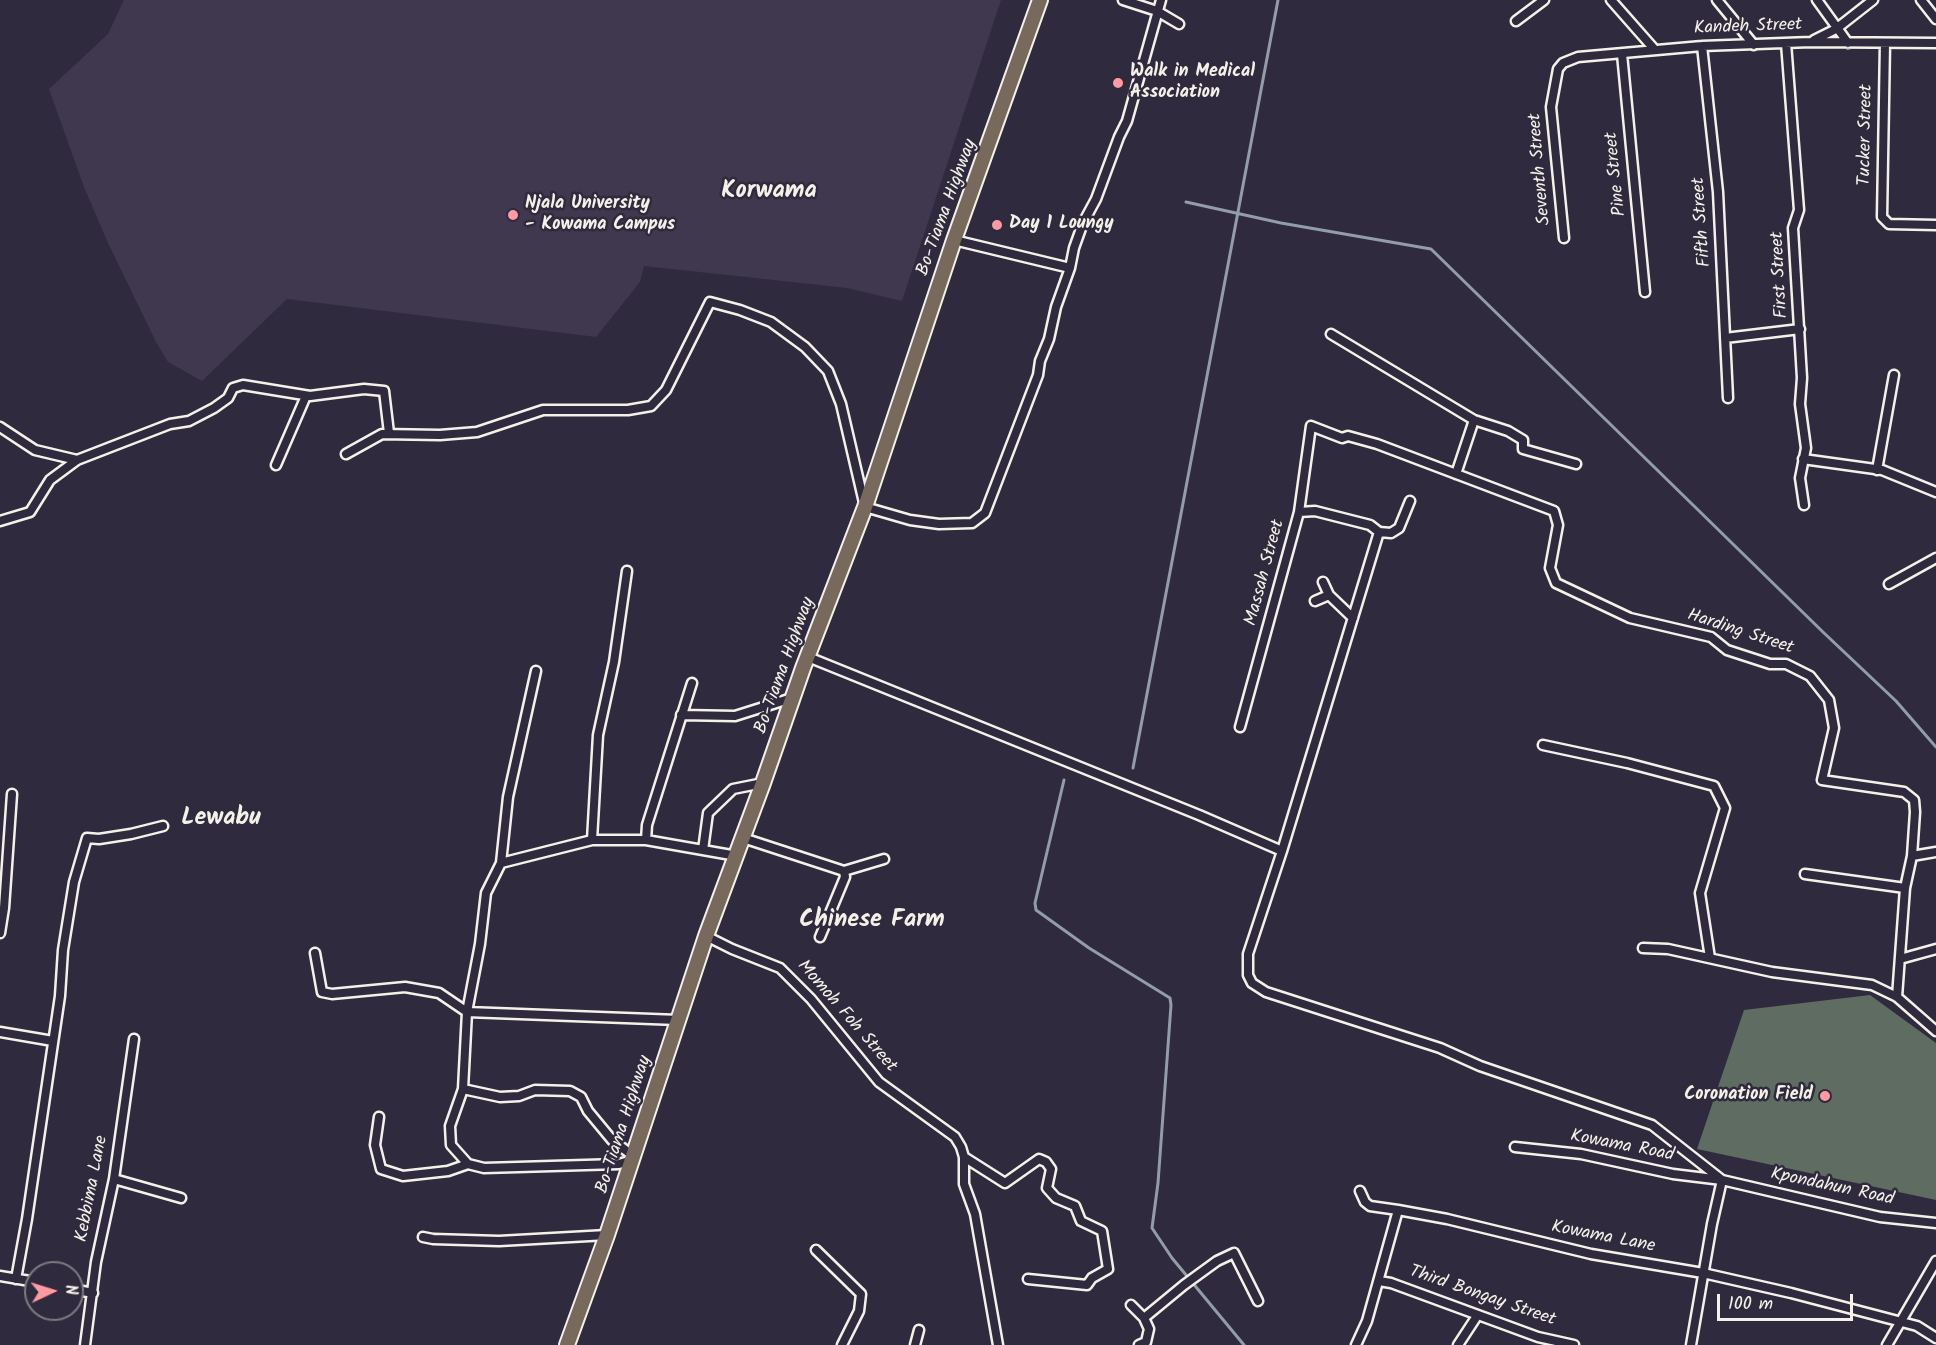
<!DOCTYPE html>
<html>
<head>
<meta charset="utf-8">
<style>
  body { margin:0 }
  #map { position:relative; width:1936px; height:1345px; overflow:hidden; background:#2f2a3d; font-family:Kalam,sans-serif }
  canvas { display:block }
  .north { position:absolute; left:24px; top:1261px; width:60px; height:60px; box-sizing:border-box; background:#2f2a3d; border:2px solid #7e7a81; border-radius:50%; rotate:86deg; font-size:16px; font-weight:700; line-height:24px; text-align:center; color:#f4f1e8 }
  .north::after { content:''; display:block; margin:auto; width:21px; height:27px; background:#ff9aa2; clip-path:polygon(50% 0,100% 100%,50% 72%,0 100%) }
  .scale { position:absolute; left:1717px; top:1294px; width:136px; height:27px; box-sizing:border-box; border:3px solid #f4f1e8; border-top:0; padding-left:8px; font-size:18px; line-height:21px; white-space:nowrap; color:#f4f1e8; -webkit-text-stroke:4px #2f2a3d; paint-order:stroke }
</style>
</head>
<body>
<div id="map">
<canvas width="1936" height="1345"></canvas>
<div class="north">N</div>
<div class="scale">100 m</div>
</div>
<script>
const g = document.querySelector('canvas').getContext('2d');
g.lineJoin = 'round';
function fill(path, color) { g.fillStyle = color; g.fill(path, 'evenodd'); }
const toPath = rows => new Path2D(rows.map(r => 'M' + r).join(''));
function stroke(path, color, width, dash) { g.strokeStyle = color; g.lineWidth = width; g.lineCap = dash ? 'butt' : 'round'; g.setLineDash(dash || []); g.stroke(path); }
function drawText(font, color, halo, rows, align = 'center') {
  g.font = font + ' Kalam,sans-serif'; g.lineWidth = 5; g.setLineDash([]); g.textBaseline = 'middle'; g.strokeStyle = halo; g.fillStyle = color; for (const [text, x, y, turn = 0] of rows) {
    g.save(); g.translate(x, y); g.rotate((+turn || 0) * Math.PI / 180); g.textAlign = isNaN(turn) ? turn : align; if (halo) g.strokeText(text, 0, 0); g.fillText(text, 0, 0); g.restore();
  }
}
fill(toPath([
  [124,0,1001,0,902,301,847,288,644,266,640,282,596,337,287,299,202,381,168,362,156,342,108,243,84,187,49,89,108,34]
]), '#40384e');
fill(toPath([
  [1870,995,1936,1043,1936,1200,1697,1149,1744,1010]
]), '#5f6c62');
stroke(toPath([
  [1186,202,1281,223,1431,249,1824,633,1896,701,1936,747],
  [1133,768,1278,0],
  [1064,780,1035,903,1036,910,1089,948,1170,998,1171,1005,1158,1183,1152,1228,1172,1258,1244,1345]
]), '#939da8', 3);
const minor = toPath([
  [1123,0,1157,11,1179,24],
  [1611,0,1655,50],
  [1717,0,1754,45],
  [1817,0,1848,43],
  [1921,0,1936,19],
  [1516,21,1544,0],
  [1814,40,1836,29,1873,0],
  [1786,43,1799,210,1793,228,1802,378,1800,404,1806,448,1800,478,1804,505],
  [1885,43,1882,217,1889,224,1936,225],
  [1702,46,1718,192,1728,398],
  [1622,54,1645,292],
  [1564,238,1551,107,1558,69,1563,63,1578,57,1702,46,1811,42,1936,43],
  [954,240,1070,268,1074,248,1083,223,1096,199,1119,137,1127,121,1161,0],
  [1331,334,1474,420,1508,431,1523,440,1523,449,1576,464],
  [1725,338,1800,329],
  [0,427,35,450,77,460],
  [346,454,382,434,440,435,477,432,543,410,628,410,651,406,666,390,710,302,740,310,771,322,805,347,828,371,841,404,865,507,910,520,939,524,972,523,985,513,1038,375,1040,361,1049,339,1056,307,1070,268],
  [1803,459,1882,470,1936,492],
  [276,465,306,396],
  [1877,470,1894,375],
  [1456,474,1474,420],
  [1299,512,1315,511,1370,525,1379,532,1391,533,1399,528,1410,501],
  [0,521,30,512,50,480,77,460,170,424,189,421,214,408,228,398,233,388,243,385,310,396,364,389,384,391,389,433],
  [1379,532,1282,851,1248,954,1248,975,1252,983,1266,992,1440,1048,1480,1066,1652,1125,1722,1180],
  [1323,582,1329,595,1353,618],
  [1889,584,1936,558],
  [1315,601,1329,595],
  [808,657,1199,815,1282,851],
  [536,671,508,797,501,863,592,840,646,840,737,856],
  [681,715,735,716,792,698],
  [1240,727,1299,512,1311,426,1342,438,1348,436,1377,444,1554,511,1558,525,1550,568,1556,583,1630,618,1711,637,1727,650,1770,664,1786,664,1810,676,1829,700,1834,728,1822,780,1904,792,1914,800,1915,812,1912,856,1905,888,1897,997],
  [1543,745,1627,763,1714,786,1725,808,1700,893,1710,958],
  [743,838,844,871,845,877,820,937],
  [592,840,598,735,614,662,627,571],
  [646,840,647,825,692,683],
  [703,850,708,813,733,789,763,783],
  [1912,856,1936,852],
  [844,871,884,859],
  [1805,874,1905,888],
  [0,933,4,908,12,794],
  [706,936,732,949,780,968,811,999,879,1082,955,1137,961,1147,964,1157,964,1184,975,1214,998,1345],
  [1643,948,1668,949,1772,972,1872,985,1897,997,1936,1031],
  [315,953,322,992,332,994,405,987,439,993,467,1012,480,944,486,893,501,863],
  [1900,959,1936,949],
  [0,1032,53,1041],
  [463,1089,500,1097,519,1096,535,1090,570,1091,581,1097,588,1111,612,1140,628,1152,634,1153],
  [379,1117,375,1145,381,1169,403,1176,448,1171,468,1164],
  [1515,1147,1581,1154,1673,1174,1722,1180,1880,1217,1936,1223],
  [964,1157,1005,1183,1039,1159,1046,1162,1051,1169,1047,1188,1056,1198,1075,1206,1081,1221,1102,1231,1108,1269,1092,1278,1087,1285,1028,1279],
  [632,1160,619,1164,484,1168,468,1164,451,1145,450,1126,463,1089,467,1012,678,1020],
  [114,1179,181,1198],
  [1360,1191,1365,1202,1370,1206,1398,1210],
  [423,1237,433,1239,499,1241,607,1235],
  [816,1250,861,1294,859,1311,842,1345],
  [0,1276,36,1282],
  [16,1279,27,1219,60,996,63,950,74,882,87,838,99,839,131,834,163,826],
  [1379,1281,1391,1283,1538,1337,1574,1345],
  [72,1289,93,1293],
  [1131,1305,1144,1318,1149,1329,1146,1342,1139,1345],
  [1144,1318,1184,1285,1217,1261,1234,1253,1258,1301],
  [85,1345,96,1262,114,1179,134,1039],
  [915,1345,919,1330],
  [1356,1345,1367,1321,1398,1210,1447,1219,1591,1254,1703,1273,1791,1293,1917,1326,1936,1338],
  [1458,1345,1477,1316],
  [1691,1345,1712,1224,1722,1180],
  [1887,1345,1936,1261]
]);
const trunk = toPath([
  [567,1345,607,1235,706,936,763,783,803,668,865,507,954,240,1040,0]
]);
stroke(minor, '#f4f1e8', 13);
stroke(trunk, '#f4f1e8', 18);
stroke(minor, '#2f2a3d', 8);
stroke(trunk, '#77695c', 14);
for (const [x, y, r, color] of [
  [1118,83,6,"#ff9aa2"],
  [513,215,6,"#ff9aa2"],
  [997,225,6,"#ff9aa2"],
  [1825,1096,6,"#ff9aa2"]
]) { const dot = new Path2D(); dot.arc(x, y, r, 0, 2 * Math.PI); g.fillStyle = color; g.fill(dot); stroke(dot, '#2f2a3d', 2); }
drawText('18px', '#f4f1e8', '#2f2a3d', [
  ["Kandeh Street",1748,28,-2],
  ["Tucker Street",1867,135,-89],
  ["Seventh Street",1541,169,-95],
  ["Pine Street",1617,174,-96],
  ["Bo-Tiama Highway",948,208,-70],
  ["Fifth Street",1703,222,-94],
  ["First Street",1781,275,-93],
  ["Massah Street",1266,573,-75],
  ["Harding Street",1740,633,18],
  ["Bo-Tiama Highway",786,666,-70],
  ["Momoh Foh Street",846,1017,49],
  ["Bo-Tiama Highway",625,1125,-72],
  ["Kowama Road",1622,1147,11],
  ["Kpondahun Road",1832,1188,12],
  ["Kebbima Lane",93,1189,-79],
  ["Kowama Lane",1603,1238,11],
  ["Third Bongay Street",1482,1297,19]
]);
drawText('bold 18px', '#f4f1e8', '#2f2a3d', [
  ["Walk in Medical",1130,73],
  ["Association",1130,94],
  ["Njala University",525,205],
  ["- Kowama Campus",525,226],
  ["Day 1 Loungy",1009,225],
  ["Coronation Field",1813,1096,"right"]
], 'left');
drawText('bold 24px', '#f4f1e8', '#2f2a3d', [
  ["Korwama",769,193],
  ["Lewabu",221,820],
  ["Chinese Farm",872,922]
]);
</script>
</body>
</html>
